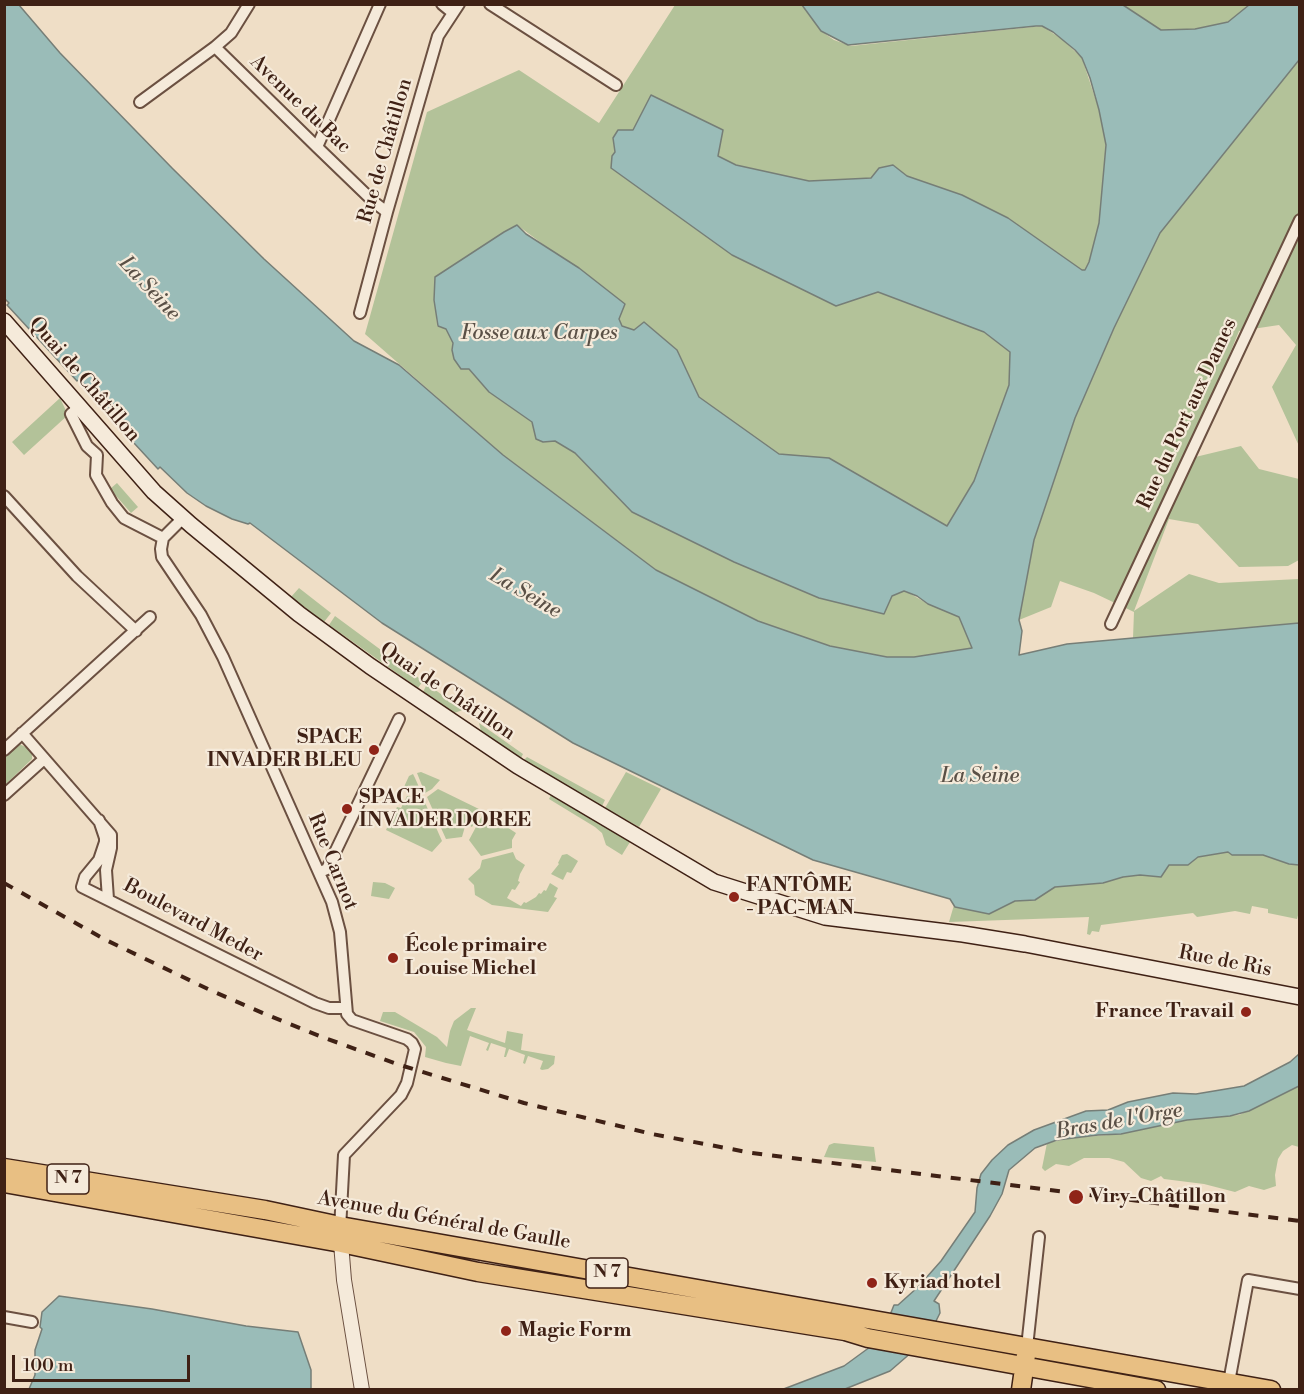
<!DOCTYPE html>
<html>
<head>
<meta charset="utf-8">
<style>
  body { margin:0 }
  #map { position:relative; width:1304px; height:1394px; overflow:hidden; background:#efdec6; font-family:"Libre Bodoni",serif }
  canvas { display:block }
  .frame { position:absolute; inset:0; border:6px solid #3f2115; pointer-events:none }
  .scale { position:absolute; left:12px; top:1355px; width:178px; height:27px; box-sizing:border-box; border:3px solid #3f2115; border-top:0; padding-left:8px; font-size:18px; line-height:21px; white-space:nowrap; color:#3f2115; -webkit-text-stroke:4px #f5eada; paint-order:stroke }
</style>
</head>
<body>
<div id="map">
<canvas width="1304" height="1394"></canvas>
<div class="frame"></div>
<div class="scale">100 m</div>
</div>
<script>
const g = document.querySelector('canvas').getContext('2d');
g.lineJoin = 'round';
function fill(path, color) { g.fillStyle = color; g.fill(path, 'evenodd'); }
const toPath = rows => new Path2D(rows.map(r => 'M' + r).join(''));
function stroke(path, color, width, dash) { g.strokeStyle = color; g.lineWidth = width; g.lineCap = dash ? 'butt' : 'round'; g.setLineDash(dash || []); g.stroke(path); }
function drawText(font, color, halo, rows, align = 'center') {
  g.font = font + ' "Libre Bodoni",serif'; g.lineWidth = 4.5; g.setLineDash([]); g.textBaseline = 'middle'; g.strokeStyle = halo; g.fillStyle = color; for (const [text, x, y, turn = 0] of rows) {
    g.save(); g.translate(x, y); g.rotate((+turn || 0) * Math.PI / 180); g.textAlign = isNaN(turn) ? turn : align; if (halo) g.strokeText(text, 0, 0); g.fillText(text, 0, 0); g.restore();
  }
}
fill(toPath([
  [675,5,802,5,821,31,834,40,851,46,1042,26,1063,40,1082,58,1099,110,1106,145,1099,223,1089,262,1085,270,1082,270,1008,218,962,195,907,176,893,165,879,168,871,178,809,181,736,165,717,156,651,95,633,130,618,130,613,138,615,152,836,306,878,292,984,332,1010,352,1009,385,974,481,947,526,829,458,779,455,699,397,677,350,644,322,634,330,622,326,619,319,624,304,517,225,504,232,435,277,437,326,446,329,453,343,452,350,489,392,532,422,543,442,555,441,575,453,632,512,734,562,892,596,901,591,909,593,928,604,959,617,972,648,914,657,887,657,830,646,758,621,656,570,503,455,365,334,427,112,519,70,599,123],
  [1123,5,1249,5,1228,22,1195,29,1161,30],
  [1299,60,1300,210,1291,229,1300,234,1299,446,1272,387,1296,345,1279,325,1239,331,1187,459,1241,446,1259,469,1299,479,1299,560,1288,566,1239,567,1198,524,1169,519,1134,611,1189,574,1219,583,1299,579,1299,623,1133,638,1134,612,1094,593,1060,581,1051,607,1019,620,1034,540,1075,418,1114,328,1160,233],
  [60,398,68,415,24,455,12,442],
  [117,483,138,507,131,513,110,489],
  [299,588,331,613,324,622,291,597],
  [335,616,423,681,418,688,329,625],
  [427,684,463,710,454,713,423,692],
  [479,723,523,754,521,758,481,731],
  [19,744,28,748,32,752,32,759,5,785,4,757],
  [527,757,605,800,602,806,529,765,524,760],
  [421,772,440,780,432,789,425,793,417,773],
  [626,772,661,789,639,827,605,808],
  [413,774,415,778,422,794,416,794,403,789,409,776],
  [438,789,481,810,472,827,466,823,462,837,446,839,427,797],
  [551,795,630,842,622,855,606,845,602,833,595,827,549,799],
  [407,796,423,798,442,841,432,852,386,830,397,807,401,808],
  [484,812,516,833,512,840,512,848,481,856,469,840],
  [513,852,516,859,525,865,520,874,518,881,520,882,515,890,512,889,507,898,521,906,524,902,526,903,536,897,539,893,541,894,544,890,546,891,550,883,558,888,554,897,557,898,548,912,492,905,475,895,474,885,468,879,480,868,482,860],
  [1228,852,1233,855,1263,855,1289,864,1299,865,1300,908,1297,919,1268,913,1268,909,1252,906,1250,914,1235,911,1197,917,1193,913,1101,925,1099,932,1092,931,1090,935,1087,934,1089,917,949,922,954,905,955,907,989,914,1015,901,1035,900,1055,887,1103,883,1123,877,1140,875,1161,877,1169,865,1188,864,1198,857],
  [567,854,578,861,571,873,567,872,563,880,551,874,559,864,558,863,562,855],
  [373,882,385,883,395,888,389,899,371,896],
  [471,1008,476,1008,467,1030,505,1043,507,1031,523,1034,521,1050,555,1056,554,1064,548,1069,542,1070,540,1069,543,1061,528,1056,525,1064,523,1063,525,1055,509,1049,506,1057,504,1057,506,1048,491,1043,488,1051,486,1050,489,1043,470,1036,461,1066,446,1063,425,1057,426,1047,414,1032,380,1021,383,1012,395,1012,437,1037,447,1047,450,1031,454,1021],
  [1299,1086,1299,1147,1292,1145,1283,1151,1278,1159,1275,1175,1276,1186,1264,1190,1249,1186,1235,1192,1204,1184,1164,1179,1161,1176,1151,1181,1141,1178,1124,1162,1109,1158,1084,1158,1069,1166,1056,1164,1045,1171,1042,1168,1047,1143,1072,1138,1121,1134,1187,1120,1239,1115],
  [834,1143,874,1147,876,1162,824,1157,829,1145]
]), '#b3c299');
const water = toPath([
  [4,5,19,5,60,53,172,168,264,259,354,341,399,365,503,455,656,570,758,621,830,646,887,657,914,657,972,648,959,617,928,604,917,596,904,591,892,596,884,614,819,598,734,562,632,512,575,453,555,441,543,442,536,439,532,422,489,392,469,369,461,369,454,359,452,350,453,343,446,329,438,326,434,300,435,277,504,232,517,225,526,234,579,268,625,304,619,319,622,326,634,330,644,322,677,350,699,397,779,454,829,458,947,526,974,481,1009,385,1010,352,984,332,878,292,836,306,732,255,611,168,612,156,615,152,613,138,618,130,633,130,651,95,723,130,718,156,736,165,809,181,871,178,879,168,893,165,907,176,962,195,1008,218,1082,270,1085,270,1089,262,1099,223,1106,145,1099,110,1090,78,1082,58,1075,50,1053,32,1042,26,1036,26,848,45,821,31,802,5,1123,5,1161,30,1195,29,1228,22,1249,5,1299,5,1299,60,1160,233,1114,328,1075,418,1034,540,1019,620,1022,631,1019,655,1067,644,1299,623,1299,865,1289,864,1263,855,1232,855,1228,852,1198,857,1188,865,1169,865,1161,877,1140,875,1123,877,1103,883,1055,887,1035,900,1015,901,989,914,955,907,950,899,813,860,573,743,382,623,250,523,248,524,232,519,206,506,187,493,160,467,158,469,85,390,87,388,80,379,77,381,7,305,9,303,4,298,4,5],
  [1299,1054,1299,1086,1249,1111,1230,1116,1187,1120,1121,1134,1098,1135,1057,1140,1035,1148,1009,1170,1002,1194,990,1216,934,1301,939,1304,940,1313,927,1339,890,1371,845,1389,781,1390,844,1366,870,1347,884,1330,894,1305,898,1305,918,1287,941,1261,975,1212,977,1188,981,1174,992,1160,1008,1145,1034,1130,1086,1111,1108,1110,1128,1102,1173,1093,1196,1094,1244,1086,1290,1062,1299,1054],
  [59,1296,152,1309,246,1326,298,1332,311,1370,311,1389,29,1389,35,1375,35,1350,42,1329,40,1327,42,1312,59,1296]
]);
fill(water, '#9abcb8');
stroke(water, '#767e77', 1.5);
const minor = toPath([
  [442,4,453,13],
  [490,4,616,85],
  [215,47,317,147,375,203,387,212],
  [140,102,215,47,231,33,249,4],
  [317,147,380,4],
  [360,313,387,212,438,36,459,4],
  [79,407,71,414,87,446,97,455,96,475,112,503,124,518,163,538],
  [4,496,77,576,136,631],
  [183,518,163,538,161,549,162,557,201,615,223,657,332,902,340,932,347,1014,352,1020,407,1039,412,1043,415,1049,407,1083,401,1095,344,1155,340,1229],
  [1111,624,1300,220],
  [22,733,111,835,111,848,106,870,108,899],
  [4,750,150,617],
  [4,795,44,759],
  [99,820,105,838,105,842,99,860,85,877,82,887,315,1003,329,1008,346,1008],
  [320,872,327,869,399,719],
  [4,1317,32,1322],
  [1027,1347,1039,1237],
  [1229,1382,1248,1280,1300,1289]
]);
const tertiary = toPath([
  [341,1243,344,1280,362,1390]
]);
const secondary = toPath([
  [4,321,154,492,191,525,299,614,370,666,518,766,714,882,825,917,963,934,1025,944,1300,997]
]);
const primary = toPath([
  [4,1168,265,1210,340,1226,1271,1390],
  [4,1183,341,1243,478,1272,845,1331,868,1338,1156,1390],
  [1021,1390,1026,1355]
]);
stroke(minor, '#6b5041', 14);
stroke(tertiary, '#6b5041', 16);
stroke(secondary, '#3f2115', 18);
stroke(primary, '#3f2115', 21);
stroke(minor, '#f5eada', 10);
stroke(tertiary, '#f5eada', 14);
stroke(secondary, '#f5eada', 15);
stroke(primary, '#e8bf83', 18);
stroke(toPath([
  [4,883,106,940,212,991,265,1014,322,1037,400,1065,524,1103,652,1134,752,1153,1300,1221]
]), '#3f2115', 4, [10, 10]);
for (const [x, y, r, color] of [
  [374,750,6,"#8f2418"],
  [347,809,6,"#8f2418"],
  [734,897,6,"#8f2418"],
  [393,958,6,"#8f2418"],
  [1246,1012,6,"#8f2418"],
  [1076,1197,8,"#8f2418"],
  [872,1283,6,"#8f2418"],
  [506,1331,6,"#8f2418"]
]) { const dot = new Path2D(); dot.arc(x, y, r, 0, 2 * Math.PI); g.fillStyle = color; g.fill(dot); stroke(dot, '#f5eada', 2); }
for (const [x, y, w] of [
  [68,1179,42],
  [607,1273,42]
]) { const box = new Path2D(); box.roundRect(x - w / 2, y - 15, w, 30, 4.5); g.fillStyle = '#f5eada'; g.fill(box); stroke(box, '#3f2115', 1.5); }
drawText('bold 18px', '#3f2115', null, [
  ["N 7",68,1179],
  ["N 7",607,1273]
]);
drawText('20px', '#3f2115', '#f5eada', [
  ["Avenue du Bac",300,105,44],
  ["Rue de Châtillon",386,151,-74],
  ["Quai de Châtillon",84,380,49],
  ["Rue du Port aux Dames",1188,414,-65],
  ["Quai de Châtillon",447,692,34],
  ["Rue Carnot",332,862,68],
  ["Boulevard Meder",193,921,28],
  ["Rue de Ris",1225,962,11],
  ["Avenue du Général de Gaulle",444,1221,10]
]);
drawText('bold 20px', '#3f2115', '#f5eada', [
  ["SPACE",362,738,"right"],
  ["INVADER BLEU",362,761,"right"],
  ["SPACE",359,798],
  ["INVADER DOREE",359,821],
  ["FANTÔME",746,886],
  ["- PAC-MAN",746,909],
  ["École primaire",405,946],
  ["Louise Michel",405,969],
  ["France Travail",1234,1012,"right"],
  ["Viry-Châtillon",1090,1197],
  ["Kyriad hotel",884,1283],
  ["Magic Form",518,1331]
], 'left');
drawText('italic 21px', '#5a5046', '#f5eada', [
  ["La Seine",149,289,47],
  ["Fosse aux Carpes",539,334],
  ["La Seine",525,594,30],
  ["La Seine",980,777],
  ["Bras de l'Orge",1119,1122,-10]
]);
</script>
</body>
</html>
